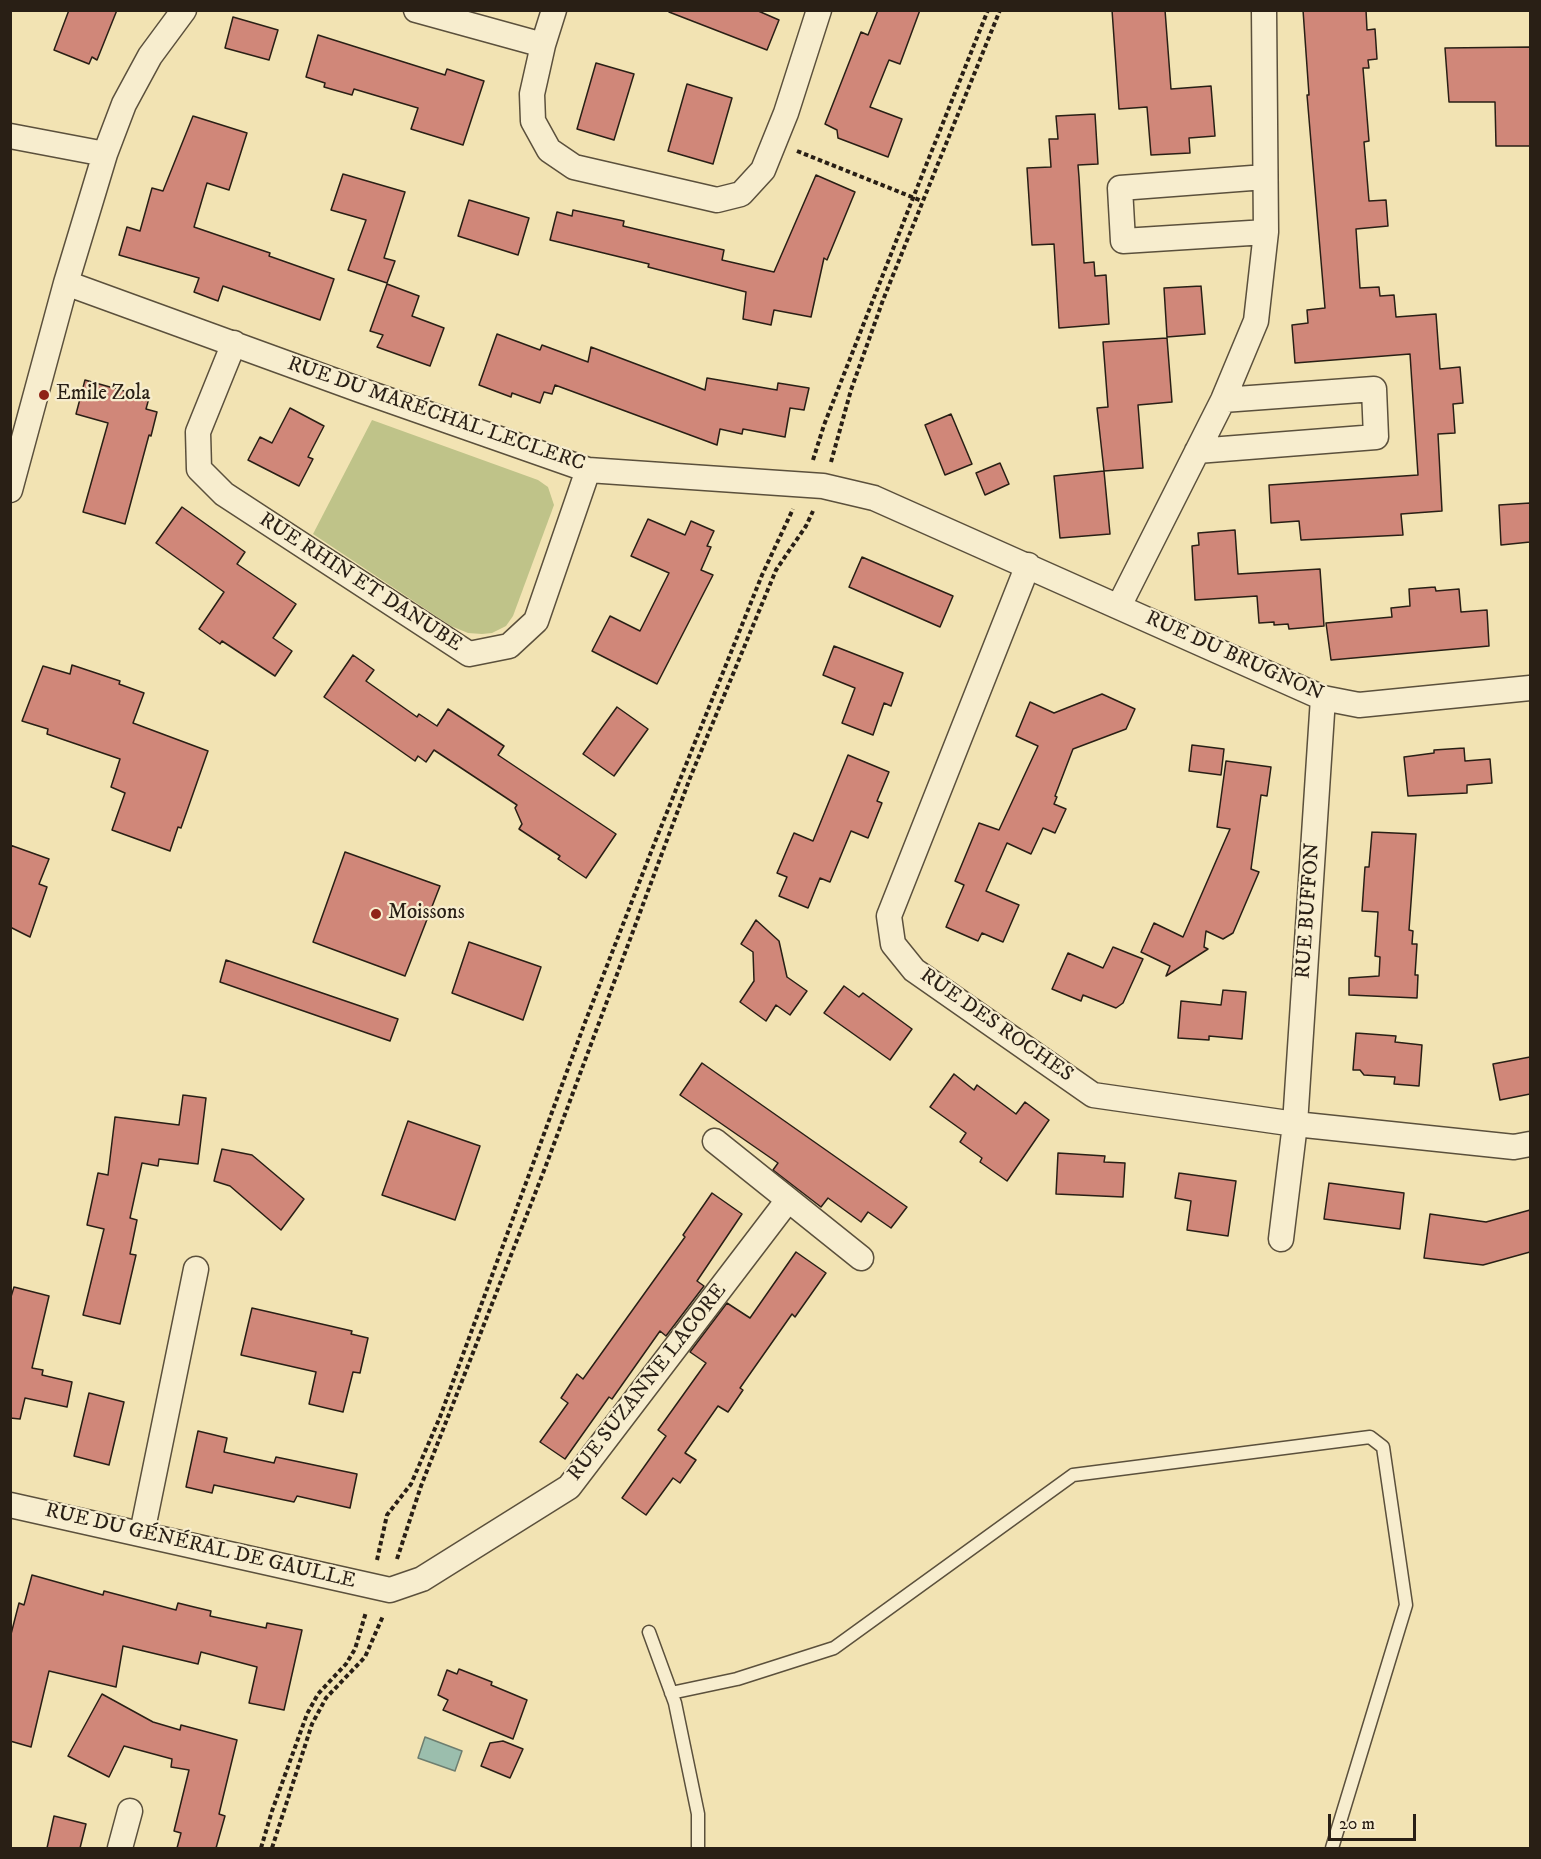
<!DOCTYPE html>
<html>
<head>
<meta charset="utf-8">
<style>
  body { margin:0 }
  #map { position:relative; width:1541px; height:1859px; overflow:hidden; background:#f2e3b3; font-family:"IM FELL DW Pica",serif }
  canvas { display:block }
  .frame { position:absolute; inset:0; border:12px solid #291f15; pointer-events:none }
  .scale { position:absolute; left:1328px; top:1814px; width:88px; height:27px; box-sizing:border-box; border:3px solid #291f15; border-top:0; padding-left:8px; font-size:18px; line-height:21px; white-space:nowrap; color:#291f15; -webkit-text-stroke:4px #f7edce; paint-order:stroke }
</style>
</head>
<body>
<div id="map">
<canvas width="1541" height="1859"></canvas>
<div class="frame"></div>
<div class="scale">20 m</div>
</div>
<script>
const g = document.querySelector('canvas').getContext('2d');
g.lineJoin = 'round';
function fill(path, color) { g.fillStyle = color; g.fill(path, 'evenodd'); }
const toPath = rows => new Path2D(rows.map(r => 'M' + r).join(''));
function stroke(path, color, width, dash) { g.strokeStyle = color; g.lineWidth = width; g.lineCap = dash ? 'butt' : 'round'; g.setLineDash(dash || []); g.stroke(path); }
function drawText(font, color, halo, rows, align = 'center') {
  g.font = font + ' "IM FELL DW Pica",serif'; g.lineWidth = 4.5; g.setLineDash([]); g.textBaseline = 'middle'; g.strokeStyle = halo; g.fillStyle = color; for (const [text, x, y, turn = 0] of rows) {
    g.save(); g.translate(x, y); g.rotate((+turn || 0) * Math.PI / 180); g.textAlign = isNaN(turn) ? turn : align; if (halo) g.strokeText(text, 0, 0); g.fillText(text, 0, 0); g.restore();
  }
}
fill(toPath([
  [372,420,538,480,548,487,554,505,513,616,506,626,492,633,482,634,468,633,451,626,313,534]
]), '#bfc389');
const water = toPath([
  [425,1737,462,1751,455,1771,418,1758,425,1737]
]);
fill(water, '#9bbead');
stroke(water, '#6d7e70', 1.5);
const building = toPath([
  [69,10,117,10,97,60,92,57,89,64,54,50,69,10],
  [669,10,756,10,779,20,767,50,669,12,669,10],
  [878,10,920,10,900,64,889,60,870,107,902,119,888,157,838,138,837,130,825,124,861,32,868,35,878,10],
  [1112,10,1165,10,1171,89,1211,86,1215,136,1189,138,1190,153,1151,155,1147,107,1119,109,1112,10],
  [1303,10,1366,10,1367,30,1375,29,1377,59,1368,60,1369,68,1363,68,1369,141,1364,142,1369,201,1386,200,1388,226,1356,229,1360,288,1379,287,1380,296,1394,295,1396,317,1436,314,1440,369,1460,367,1463,403,1453,404,1455,433,1438,434,1442,511,1401,514,1403,535,1301,540,1299,521,1271,523,1269,485,1418,475,1410,354,1295,363,1292,325,1308,323,1307,310,1325,308,1307,95,1309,95,1303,10],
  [233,17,278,30,269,60,225,48,233,17],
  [318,35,445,75,447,69,484,81,463,145,411,129,418,108,354,89,352,95,324,87,325,83,306,77,318,35],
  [1530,47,1530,146,1496,146,1495,102,1449,102,1445,48,1530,47],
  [596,63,634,74,614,140,577,129,596,63],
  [687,84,732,98,713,164,668,151,687,84],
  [1095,114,1098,164,1078,165,1079,177,1084,263,1094,262,1095,276,1106,275,1109,324,1059,328,1054,244,1032,245,1027,168,1051,167,1049,139,1058,139,1056,116,1095,114],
  [193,116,247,133,229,190,207,183,194,227,270,253,269,256,334,279,320,320,223,286,218,301,194,292,199,278,119,255,127,227,140,231,152,188,163,191,193,116],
  [343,174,405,192,384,258,395,261,387,283,348,270,366,220,331,210,343,174],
  [816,175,855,192,827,260,824,258,811,317,774,310,771,325,743,319,746,292,648,267,649,264,550,240,557,212,572,216,573,210,624,221,623,226,724,250,722,260,774,272,816,175],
  [469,200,529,218,518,255,458,236,469,200],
  [387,284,419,296,412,316,444,328,430,366,377,347,383,335,370,331,387,284],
  [1201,286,1205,334,1167,337,1164,288,1201,286],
  [497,334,540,350,542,345,588,362,591,347,705,390,707,378,777,390,778,383,809,388,804,410,790,408,785,437,743,429,742,434,720,429,717,445,555,385,552,394,544,392,540,403,512,393,511,397,479,385,497,334],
  [1167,338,1172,402,1138,405,1143,468,1104,471,1097,408,1108,407,1103,342,1167,338],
  [85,380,149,398,146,409,157,412,151,436,149,435,125,524,83,512,108,423,76,414,85,380],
  [290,408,324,426,308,457,313,459,299,486,248,460,260,437,272,443,290,408],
  [951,414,972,464,945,475,925,425,951,414],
  [1000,463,1009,484,985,495,976,473,1000,463],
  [1104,471,1110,534,1060,538,1054,476,1104,471],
  [1530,503,1530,542,1501,545,1499,505,1530,503],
  [182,507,245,552,237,564,296,604,273,638,292,651,275,676,222,641,220,644,199,629,224,592,156,543,182,507],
  [648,519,685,535,691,521,714,531,707,546,711,547,701,570,713,575,657,684,592,651,610,616,640,631,669,573,631,556,648,519],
  [1235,530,1238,574,1320,569,1324,626,1289,629,1288,624,1274,625,1274,622,1259,623,1257,596,1195,600,1192,546,1199,545,1198,533,1235,530],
  [862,557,953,596,940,627,849,587,862,557],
  [1435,587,1436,591,1459,589,1461,612,1487,610,1489,646,1331,660,1326,623,1392,617,1391,608,1410,606,1409,589,1435,587],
  [834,646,903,673,891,706,884,703,873,735,842,723,855,688,823,675,834,646],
  [353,655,374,670,366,681,417,717,419,714,437,726,448,709,504,746,498,755,616,834,586,878,558,859,560,856,519,829,522,824,515,808,517,805,434,750,426,762,418,756,415,761,324,697,353,655],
  [72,665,120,681,119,684,144,693,133,723,208,751,181,828,178,827,170,851,112,830,125,793,111,787,120,759,47,734,48,729,22,721,43,666,70,674,72,665],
  [1102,694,1135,709,1126,729,1073,749,1055,796,1057,797,1054,804,1066,809,1055,833,1043,828,1031,854,1007,843,986,891,1019,905,1003,942,982,933,978,941,946,927,964,885,955,881,979,823,999,830,1038,746,1016,736,1030,702,1054,713,1102,694],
  [617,707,648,729,614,776,583,754,617,707],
  [1192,745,1224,749,1221,775,1189,771,1192,745],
  [1464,748,1465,761,1490,759,1492,783,1467,785,1467,793,1408,796,1404,757,1434,753,1434,750,1464,748],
  [848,755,889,772,877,801,882,803,868,838,851,831,830,882,820,878,808,908,779,896,787,877,777,873,794,833,813,841,848,755],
  [1226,761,1271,767,1267,796,1261,795,1251,869,1259,872,1233,933,1223,939,1206,931,1204,947,1208,949,1166,976,1170,966,1141,952,1154,923,1183,937,1230,829,1217,827,1226,761],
  [1372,832,1416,834,1409,930,1413,931,1412,944,1417,944,1415,975,1418,975,1417,998,1349,995,1349,978,1379,976,1380,957,1375,956,1378,912,1362,911,1365,867,1369,867,1372,832],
  [10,845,49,859,39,884,47,887,30,937,10,927,10,845],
  [345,852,440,886,405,976,313,942,345,852],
  [756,920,779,941,787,977,807,991,790,1015,776,1005,766,1021,740,1002,754,981,753,952,741,944,756,920],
  [469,942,541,967,523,1020,452,993,469,942],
  [1113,947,1143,959,1123,1003,1116,1008,1083,995,1081,1001,1052,989,1068,953,1103,968,1113,947],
  [226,960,398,1019,390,1041,220,982,226,960],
  [844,986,859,997,863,993,912,1029,890,1060,824,1013,844,986],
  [1223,990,1246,992,1242,1039,1209,1036,1209,1040,1178,1038,1181,1001,1221,1005,1223,990],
  [1356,1033,1396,1036,1395,1042,1422,1045,1419,1086,1394,1084,1395,1077,1364,1075,1360,1070,1353,1070,1356,1033],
  [1530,1057,1530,1094,1500,1100,1493,1064,1530,1057],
  [702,1063,907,1207,891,1228,868,1212,861,1222,828,1198,821,1207,773,1170,778,1163,680,1095,702,1063],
  [954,1074,974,1090,977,1085,1016,1114,1025,1102,1049,1120,1007,1181,980,1162,982,1158,960,1142,966,1133,930,1107,954,1074],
  [183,1095,206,1098,198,1164,159,1159,158,1166,142,1163,130,1218,137,1220,130,1254,136,1255,120,1324,83,1315,104,1229,87,1225,98,1173,108,1175,115,1117,179,1125,183,1095],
  [408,1121,480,1146,455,1220,382,1195,408,1121],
  [222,1149,252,1155,304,1199,281,1230,230,1186,214,1181,222,1149],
  [1058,1153,1105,1156,1104,1162,1125,1163,1123,1197,1056,1194,1058,1153],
  [1179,1173,1236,1181,1228,1236,1187,1230,1191,1201,1175,1198,1179,1173],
  [1329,1183,1404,1193,1400,1229,1324,1219,1329,1183],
  [712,1193,742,1214,697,1281,704,1286,666,1336,660,1331,612,1399,609,1397,565,1459,540,1442,568,1403,561,1398,577,1374,583,1379,685,1237,683,1235,712,1193],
  [1530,1210,1530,1252,1483,1265,1424,1258,1430,1214,1486,1222,1530,1210],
  [796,1252,826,1273,795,1317,792,1314,740,1388,743,1390,728,1412,718,1406,685,1453,696,1460,680,1483,673,1478,646,1515,622,1498,666,1436,658,1430,706,1363,690,1352,727,1303,750,1318,796,1252],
  [14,1287,49,1296,32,1368,43,1370,42,1375,72,1382,67,1407,25,1398,20,1419,10,1418,10,1300,14,1287],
  [252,1308,352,1331,351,1334,368,1338,360,1373,353,1372,343,1412,309,1404,316,1372,241,1355,252,1308],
  [89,1393,124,1402,109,1465,74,1456,89,1393],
  [198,1431,227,1438,224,1452,274,1463,276,1457,357,1474,350,1508,297,1496,294,1502,214,1485,212,1493,186,1487,198,1431],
  [32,1575,103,1595,104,1591,176,1610,178,1603,190,1606,211,1611,210,1616,266,1628,267,1623,302,1630,284,1710,249,1703,257,1667,201,1652,198,1664,123,1646,116,1687,49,1671,31,1747,10,1741,10,1638,19,1603,24,1605,32,1575],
  [459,1669,492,1682,491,1685,527,1700,513,1739,443,1710,448,1700,438,1695,447,1670,457,1674,459,1669],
  [102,1694,153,1722,180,1730,181,1725,237,1740,219,1814,225,1816,216,1848,177,1848,181,1833,174,1831,189,1770,171,1767,172,1759,124,1746,109,1777,68,1756,102,1694],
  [503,1741,523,1749,510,1778,481,1766,490,1743,503,1741],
  [54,1816,86,1824,80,1848,47,1848,54,1816]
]);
fill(building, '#d08779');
stroke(building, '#291f15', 1.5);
const service = toPath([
  [649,1632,675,1703,698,1814,698,1848],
  [671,1693,737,1679,834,1648,1073,1475,1370,1437,1383,1447,1406,1605,1332,1848]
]);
const minor = toPath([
  [416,10,543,45],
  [554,10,543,45,532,94,533,121,549,150,574,167,717,200,741,194,763,170,786,113,819,10],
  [10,136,105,154],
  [1265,177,1120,188,1123,241,1266,232],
  [66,283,360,390,588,470,823,486,874,498,1323,698,1359,705,1530,688],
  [234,343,198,432,199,469,224,494,469,654,509,646,536,621,588,470],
  [1197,451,1376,437,1374,389,1223,400],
  [10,490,66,283,105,154,124,104,150,56,184,10],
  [1028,565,889,916,893,944,914,970,1093,1095,1295,1124,1514,1147,1530,1144],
  [1119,606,1223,400,1256,321,1266,232,1264,10],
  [715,1141,861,1258],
  [1281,1239,1295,1124,1323,698],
  [10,1505,390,1590,422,1579,569,1487,788,1200],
  [142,1533,196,1269],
  [120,1848,130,1811]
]);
stroke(service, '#5b503c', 15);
stroke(minor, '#5b503c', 27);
stroke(toPath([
  [797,151,922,201],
  [813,460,824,425,913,198,988,10],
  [831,462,851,390,883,300,1000,10],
  [397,1559,421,1486,545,1168,690,778,776,570,806,526,813,511],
  [377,1560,387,1515,411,1484,440,1417,584,1025,651,852,762,575,793,509],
  [261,1848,272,1811,307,1714,318,1694,346,1664,355,1649,366,1612],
  [272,1848,312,1724,326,1698,365,1657,383,1616]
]), '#291f15', 4, [4.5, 3]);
stroke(service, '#f7edce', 12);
stroke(minor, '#f7edce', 24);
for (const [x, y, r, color] of [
  [44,395,6,"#8f2418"],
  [376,914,6,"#8f2418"]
]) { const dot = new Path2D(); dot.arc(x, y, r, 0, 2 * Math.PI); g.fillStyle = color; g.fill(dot); stroke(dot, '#f7edce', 2); }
drawText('21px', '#291f15', '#f7edce', [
  ["Emile Zola",56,395],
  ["Moissons",388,914]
], 'left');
drawText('21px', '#291f15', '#f7edce', [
  ["RUE DU MARÉCHAL LECLERC",436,415,19],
  ["RUE RHIN ET DANUBE",360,583,33],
  ["RUE DU BRUGNON",1234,657,24],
  ["RUE BUFFON",1309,911,-86],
  ["RUE DES ROCHES",996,1026,35],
  ["RUE SUZANNE LACORE",648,1383,-52],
  ["RUE DU GÉNÉRAL DE GAULLE",200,1547,13]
]);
</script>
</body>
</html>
